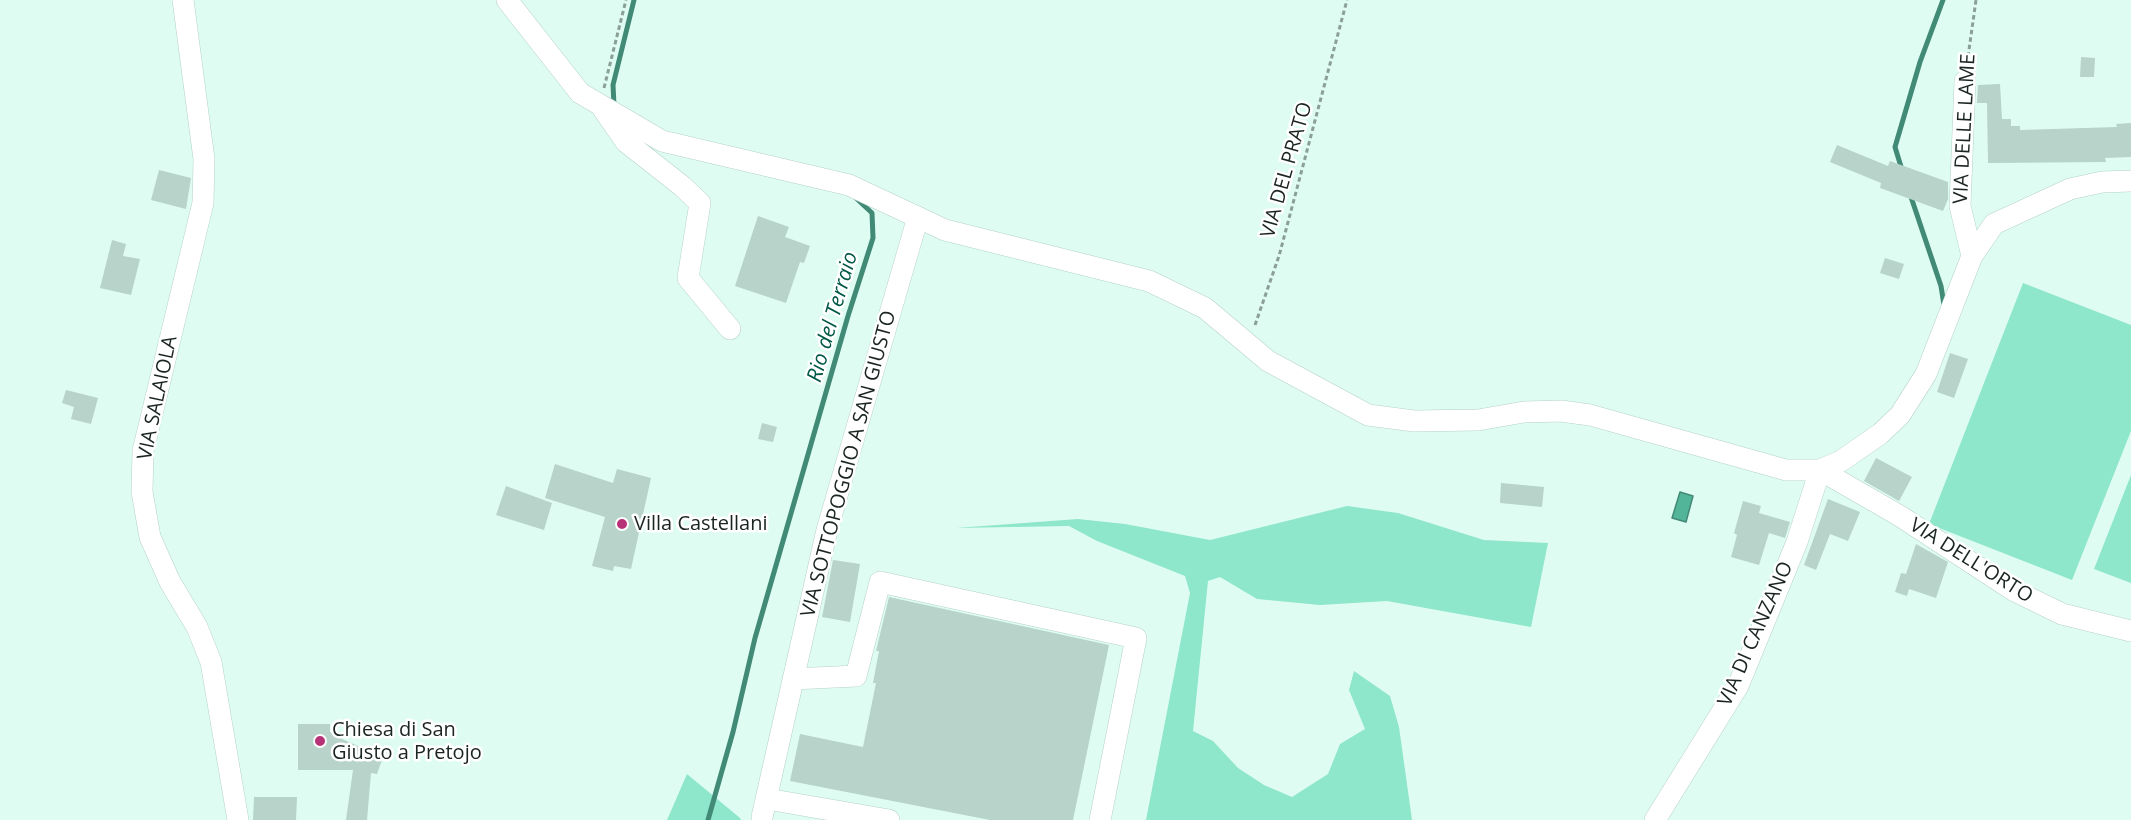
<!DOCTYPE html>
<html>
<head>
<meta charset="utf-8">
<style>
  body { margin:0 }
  canvas { display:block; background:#dffcf2 }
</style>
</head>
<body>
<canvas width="2131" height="820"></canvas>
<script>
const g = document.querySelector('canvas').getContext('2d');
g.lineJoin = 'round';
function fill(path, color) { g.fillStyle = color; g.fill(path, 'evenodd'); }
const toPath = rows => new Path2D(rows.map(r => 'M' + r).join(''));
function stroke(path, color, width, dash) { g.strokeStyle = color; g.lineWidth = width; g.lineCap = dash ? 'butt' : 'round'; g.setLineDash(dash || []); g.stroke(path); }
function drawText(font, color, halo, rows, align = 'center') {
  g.font = font + ' "Open Sans",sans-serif'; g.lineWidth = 5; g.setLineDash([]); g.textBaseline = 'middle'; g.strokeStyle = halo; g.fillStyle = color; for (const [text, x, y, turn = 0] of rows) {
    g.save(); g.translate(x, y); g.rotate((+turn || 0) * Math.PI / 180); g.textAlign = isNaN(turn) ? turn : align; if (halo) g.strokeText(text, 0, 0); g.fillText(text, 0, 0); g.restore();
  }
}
fill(toPath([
  [2023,283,2131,325,2131,431,2072,580,1929,524],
  [2131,475,2131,583,2094,569],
  [1347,506,1398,513,1484,540,1548,543,1531,627,1387,601,1320,605,1257,599,1220,577,1208,581,1193,731,1213,741,1238,768,1264,785,1292,797,1328,774,1340,744,1365,729,1349,690,1354,671,1390,696,1399,727,1412,820,1146,820,1190,593,1185,576,1097,541,1069,526,956,528,1078,519,1125,524,1210,540],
  [687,774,740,818,741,820,667,820]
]), '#8ee6cb');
const water = toPath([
  [1680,492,1693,496,1686,522,1672,518,1680,492]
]);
fill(water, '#52b59a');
stroke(water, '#418a76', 1.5);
stroke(toPath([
  [614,105,613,85,634,0],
  [1902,170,1895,147,1920,62,1943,0],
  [1910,194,1941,286,1944,305],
  [708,820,733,732,755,638,848,316,873,238,872,213,856,198]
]), '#418a76', 5);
fill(toPath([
  [2081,57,2095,58,2094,77,2080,77],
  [2000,84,2002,119,2011,119,2011,126,2020,126,2020,130,2117,127,2116,124,2131,123,2131,157,2105,158,2106,162,1988,163,1987,103,1977,103,1978,85],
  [1837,145,1888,166,1890,161,1948,182,1948,199,1943,211,1880,188,1881,183,1830,162],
  [159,170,191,178,186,209,151,200],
  [758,216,789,227,785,237,810,246,804,263,800,262,786,303,735,286],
  [112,240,126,244,123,256,140,259,131,295,100,288],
  [1885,258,1904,264,1899,279,1880,273],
  [1950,353,1968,359,1954,398,1937,392],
  [66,390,98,398,91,424,71,419,74,407,62,403],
  [762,423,777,427,773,442,758,439],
  [1876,458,1912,477,1899,501,1864,481],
  [555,464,613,483,617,469,651,478,631,569,614,566,613,571,592,566,605,517,545,498],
  [1501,483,1544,487,1542,507,1500,503],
  [506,486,552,503,544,530,496,515],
  [1828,499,1860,512,1848,541,1830,534,1816,570,1804,565],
  [1743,501,1761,506,1759,513,1790,522,1785,538,1769,533,1759,565,1731,557,1737,535,1734,533],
  [1916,544,1948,562,1936,598,1909,589,1907,596,1895,592,1901,573,1906,574],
  [833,560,860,564,850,622,822,617],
  [889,597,1109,645,1073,820,990,820,790,781,800,734,863,747,876,683,873,683,879,651,876,651],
  [298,724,330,724,330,732,342,733,342,739,383,757,377,774,371,773,367,820,346,820,353,770,298,770],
  [254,797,297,797,296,820,253,820]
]), '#b7d3ca');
const minor = toPath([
  [183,0,204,159,203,203,143,451,142,492,150,537,170,582,197,627,211,662,238,820],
  [507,0,580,93,662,141,849,185,945,230,1149,281,1205,308,1268,361,1368,415,1414,421,1478,420,1524,412,1561,411,1590,415,1786,470,1820,470,1841,461,1880,434,1900,415,1926,374,1972,256,1994,224,2070,189,2102,182,2131,181],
  [1965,81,1960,206,1972,256],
  [603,109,626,142,682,186,700,203,688,278,730,329],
  [1820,470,1900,516,2013,590,2062,614,2131,631],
  [793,679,856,676,880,582,1136,638,1100,820],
  [767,799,889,820],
  [762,817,827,530,918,217],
  [1655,820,1738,686,1797,542,1820,470]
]);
stroke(minor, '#b5d2c8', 22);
stroke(toPath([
  [1967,64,1976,0],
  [604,88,626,0],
  [1255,325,1279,256,1347,0]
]), '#8b9f98', 3, [4.5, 3]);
stroke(minor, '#fff', 21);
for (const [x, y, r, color] of [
  [622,524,6,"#b73277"],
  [320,741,6,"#b73277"]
]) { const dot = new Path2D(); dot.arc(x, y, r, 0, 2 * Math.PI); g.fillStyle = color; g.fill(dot); stroke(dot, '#fff', 2); }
drawText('20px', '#1a2421', '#fff', [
  ["VIA DELLE LAME",1965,129,-87],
  ["VIA DEL PRATO",1287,170,-74],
  ["VIA SALAIOLA",158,398,-78],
  ["VIA SOTTOPOGGIO A SAN GIUSTO",849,464,-75],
  ["VIA DELL'ORTO",1971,561,32],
  ["VIA DI CANZANO",1756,634,-66]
]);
drawText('20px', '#1a2421', '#fff', [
  ["Villa Castellani",634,524],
  ["Chiesa di San",332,730],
  ["Giusto a Pretojo",332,753]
], 'left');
drawText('italic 21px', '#005846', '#fff', [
  ["Rio del Terraio",833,317,-74]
]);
</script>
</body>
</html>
